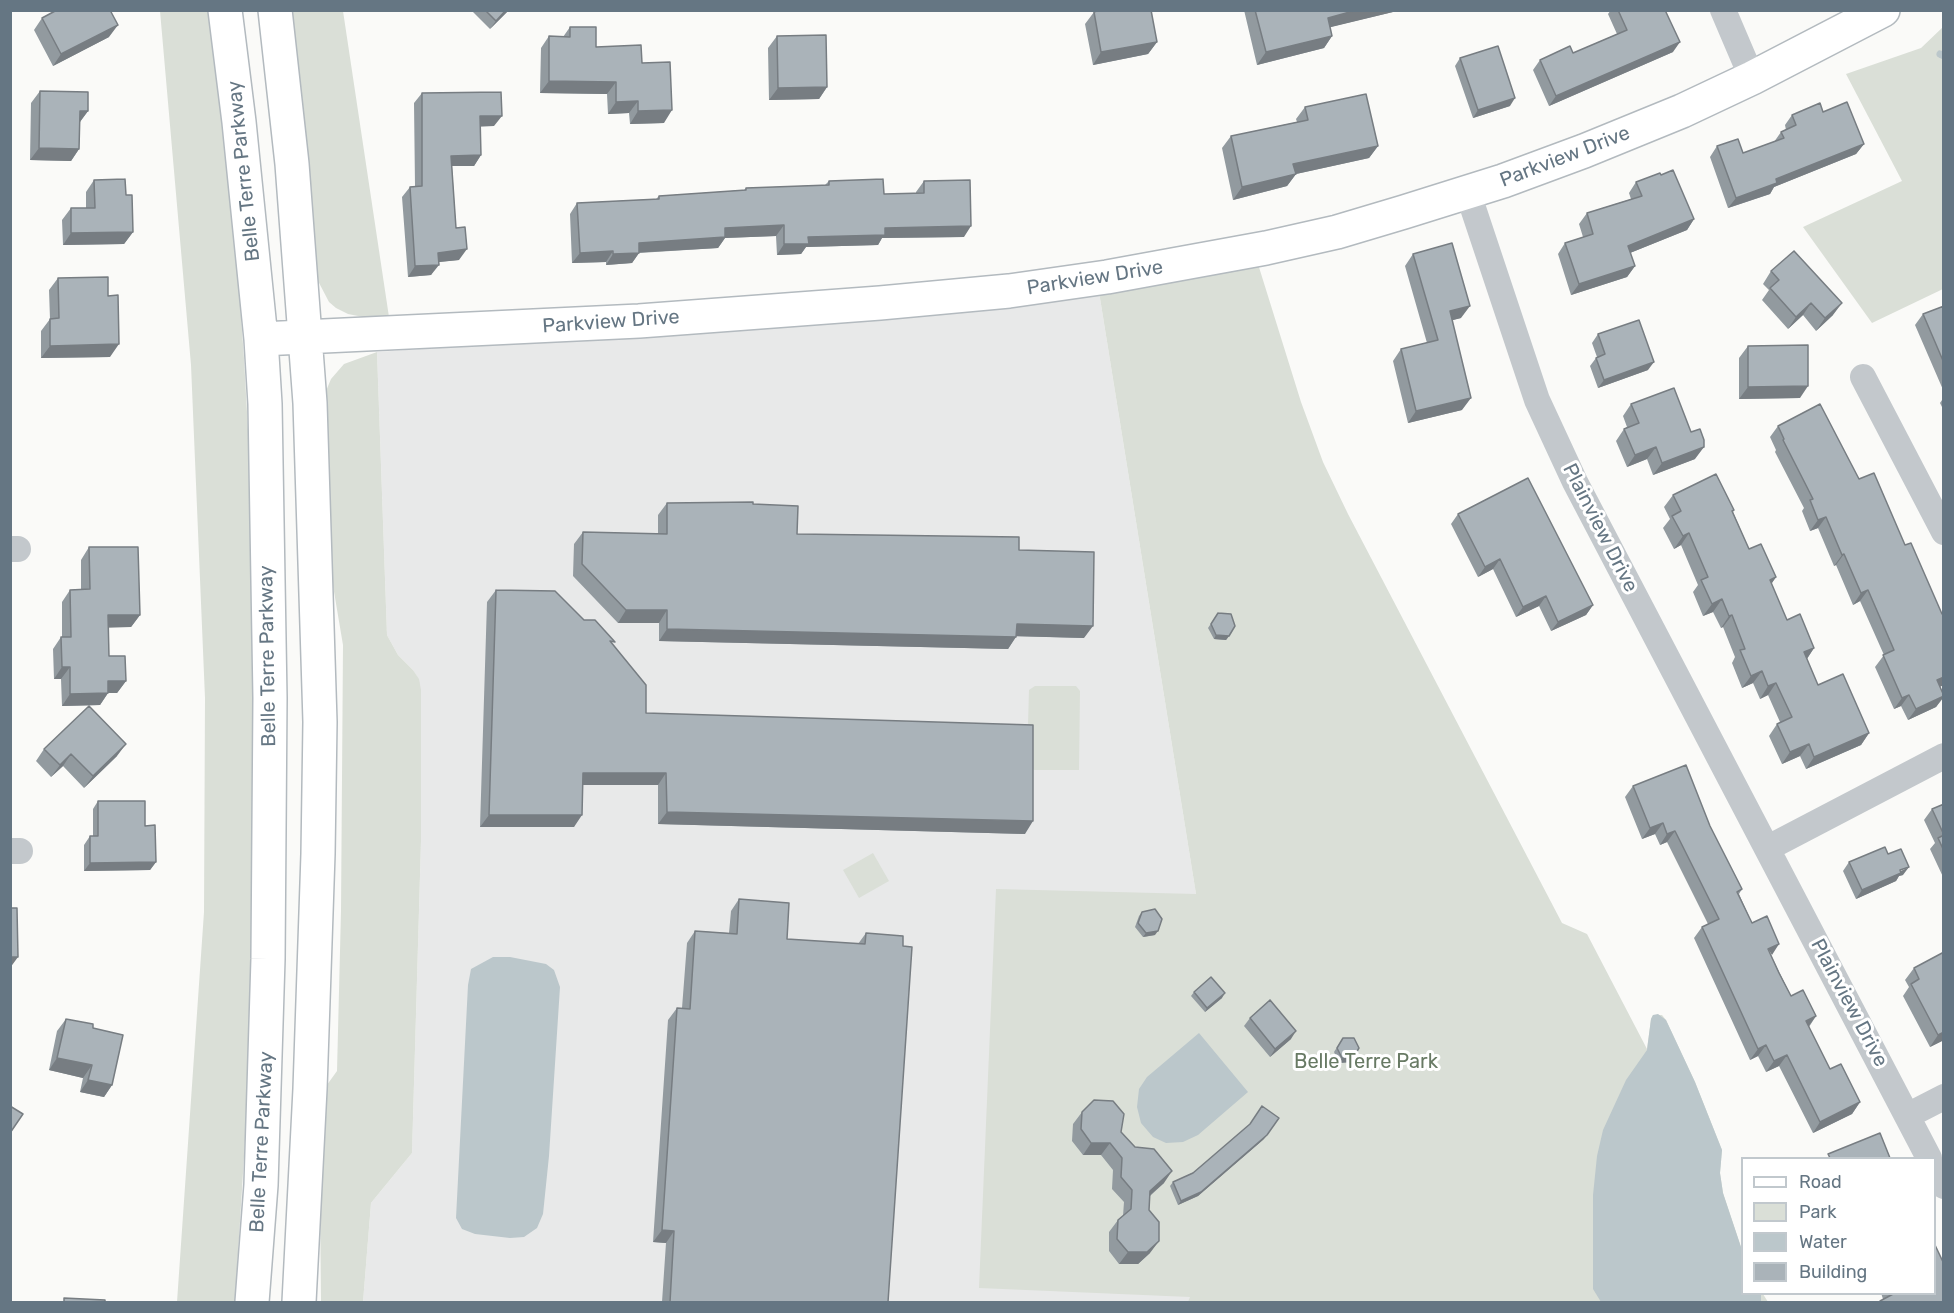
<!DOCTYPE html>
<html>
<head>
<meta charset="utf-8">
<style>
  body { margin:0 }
  #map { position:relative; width:1954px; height:1313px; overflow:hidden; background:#fafaf8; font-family:Rubik,sans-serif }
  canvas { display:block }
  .frame { position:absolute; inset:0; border:12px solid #657683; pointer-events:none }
  .legend { position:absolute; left:1741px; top:1157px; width:195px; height:138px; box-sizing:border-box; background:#fff; border:2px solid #c1c8cd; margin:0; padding:8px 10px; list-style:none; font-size:18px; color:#657683 }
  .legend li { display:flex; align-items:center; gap:12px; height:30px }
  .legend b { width:30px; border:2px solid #c1c8cd }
</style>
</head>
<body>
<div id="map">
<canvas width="1954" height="1313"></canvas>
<div class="frame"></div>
<ul class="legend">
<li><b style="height:8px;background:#fff"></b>Road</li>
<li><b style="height:16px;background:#dadfd7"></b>Park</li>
<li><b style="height:16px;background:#bbc7cb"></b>Water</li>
<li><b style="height:16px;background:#aab3b9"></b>Building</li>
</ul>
</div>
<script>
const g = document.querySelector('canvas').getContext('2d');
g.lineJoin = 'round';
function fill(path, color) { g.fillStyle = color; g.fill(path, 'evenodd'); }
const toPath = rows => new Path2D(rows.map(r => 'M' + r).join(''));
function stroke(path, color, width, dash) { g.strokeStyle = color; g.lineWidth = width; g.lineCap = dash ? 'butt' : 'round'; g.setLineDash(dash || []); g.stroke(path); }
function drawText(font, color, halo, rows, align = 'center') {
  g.font = font + ' Rubik,sans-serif'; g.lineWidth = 6; g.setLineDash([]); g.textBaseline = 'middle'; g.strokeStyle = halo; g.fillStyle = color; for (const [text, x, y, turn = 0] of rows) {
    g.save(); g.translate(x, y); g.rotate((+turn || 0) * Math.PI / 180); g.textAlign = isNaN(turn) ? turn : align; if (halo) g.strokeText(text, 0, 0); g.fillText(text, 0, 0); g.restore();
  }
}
fill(toPath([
  [1099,292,1196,894,1316,1302,363,1302,371,1203,412,1153,421,841,419,680,413,670,398,655,387,635,377,352,802,322]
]), '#e8e9e9');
fill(toPath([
  [160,11,212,11,236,246,244,358,250,466,256,809,249,1076,235,1302,177,1302,204,912,205,698,191,365],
  [286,11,343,11,389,317,363,317,348,314,336,308,329,302,317,279],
  [1943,27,1943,289,1872,323,1803,227,1902,181,1846,74,1921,48],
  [1258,264,1301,402,1323,462,1348,514,1562,923,1587,934,1647,1049,1651,1019,1653,1015,1662,1015,1666,1020,1695,1082,1722,1150,1720,1173,1723,1193,1742,1250,1742,1294,1763,1294,1768,1302,1188,1302,1190,1297,979,1288,996,889,1196,894,1099,292],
  [377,352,387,635,398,655,413,670,419,679,421,690,421,841,412,1153,371,1203,363,1302,321,1302,320,1202,324,1089,337,1071,341,911,343,645,329,562,324,414,326,391,331,379,344,364],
  [1035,686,1076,686,1080,691,1079,770,1034,770,1027,759,1029,690],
  [873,853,889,881,859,898,843,870]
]), '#dadfd7');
fill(toPath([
  [493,957,510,957,546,964,554,970,560,987,549,1156,543,1214,537,1228,524,1237,510,1238,475,1234,462,1229,456,1218,468,985,471,969],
  [1658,1014,1666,1020,1695,1082,1722,1150,1720,1173,1723,1193,1742,1250,1742,1294,1761,1294,1761,1302,1601,1302,1593,1289,1593,1195,1597,1156,1603,1130,1626,1080,1647,1050,1651,1019,1653,1015],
  [1199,1033,1248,1092,1198,1135,1183,1142,1166,1143,1153,1137,1141,1123,1137,1107,1139,1089,1147,1077]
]), '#bbc7cb');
stroke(toPath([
  [1940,54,1944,56]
]), '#bbc7cb', 7);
const secondary = toPath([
  [225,10,239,122,261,339,265,404,270,698,268,959,261,1185,252,1302],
  [275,10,292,164,310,403,320,722,318,854,310,1089,299,1302],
  [261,339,639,321,880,303,1009,291,1107,277,1266,248,1337,232,1404,212,1503,181,1584,151,1682,111,1752,78,1883,10]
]);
stroke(secondary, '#b3babf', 36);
stroke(toPath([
  [1723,10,1752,78],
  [1468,193,1537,400,1575,482,1929,1158],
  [1863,377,1944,532],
  [10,549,18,549],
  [1768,848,1944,756],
  [10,851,20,851],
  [1907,1116,1944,1097],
  [1934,1168,1944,1186]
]), '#c3c8cc', 26);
stroke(secondary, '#fff', 33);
fill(toPath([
  [471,10,509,10,490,29],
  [1244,10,1394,10,1393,12,1330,27,1332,36,1324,48,1257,65],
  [1611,10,1665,10,1673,52,1549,106,1533,70,1540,60,1573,53,1617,34,1608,14],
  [1094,12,1157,42,1148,54,1093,65,1085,24],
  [42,18,109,37,53,66,34,30],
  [570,27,596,47,642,63,664,123,630,124,629,113,608,114,607,94,540,93,541,48,549,36,563,37],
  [777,36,827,87,819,99,769,100,768,48],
  [1460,58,1510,106,1473,118,1455,66],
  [40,91,88,111,80,122,79,149,71,161,30,160,31,103],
  [422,93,494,126,480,126,481,155,474,166,452,166,456,228,459,260,438,262,431,275,408,277,402,197,410,187,415,186,414,103],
  [1305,107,1378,146,1369,158,1296,174,1287,186,1233,200,1222,148,1231,136,1297,122,1296,119],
  [1823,112,1864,144,1856,154,1774,187,1770,194,1728,208,1710,157,1717,146,1743,153,1774,142,1781,132,1786,130,1785,125,1792,115],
  [1661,175,1694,219,1687,230,1630,253,1635,266,1627,277,1571,295,1558,254,1565,243,1583,237,1579,224,1587,213,1631,199,1629,193,1636,182],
  [94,180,126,195,133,232,124,244,63,245,62,220,71,208,86,208,86,192],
  [829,181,884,194,916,194,916,192,924,181,964,237,882,238,878,245,806,247,801,254,777,255,776,236,725,238,718,248,639,253,632,263,606,265,606,262,572,263,570,214,577,203,656,199,659,196,744,190,746,188,825,185],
  [1413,254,1461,318,1452,320,1462,410,1408,423,1393,361,1401,349,1427,343,1405,266],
  [1771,271,1833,315,1816,331,1803,315,1788,329,1762,300,1769,290,1763,284],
  [58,278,108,296,110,357,41,358,41,331,50,319,49,290],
  [1944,306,1944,392,1915,325,1923,314],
  [1598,334,1648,370,1598,388,1590,366,1596,358,1597,357,1592,343],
  [1748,346,1800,398,1739,399,1739,358],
  [1944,397,1944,411,1940,403],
  [1631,404,1691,432,1695,459,1653,475,1647,459,1627,467,1616,441,1624,429,1627,427,1623,416],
  [1778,426,1940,687,1944,695,1944,697,1936,707,1908,720,1901,706,1894,709,1875,667,1884,655,1860,601,1853,605,1836,565,1834,566,1818,528,1810,531,1802,511,1804,508,1775,452,1776,450,1770,437],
  [1673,495,1734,510,1733,512,1749,549,1776,577,1771,584,1787,620,1814,648,1807,659,1818,685,1869,733,1861,745,1806,769,1800,756,1782,764,1769,736,1777,724,1780,722,1768,695,1760,699,1753,683,1742,688,1732,663,1735,657,1723,627,1721,628,1713,612,1703,616,1693,592,1698,585,1681,545,1674,549,1663,528,1670,519,1664,507],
  [667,503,753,504,797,534,1019,550,1084,638,1016,636,1008,649,659,641,659,623,618,623,573,576,574,544,583,532,658,534,658,515],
  [1458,514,1593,605,1586,615,1551,631,1539,606,1516,617,1493,569,1478,577,1451,524],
  [89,547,140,615,131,627,108,627,109,656,126,681,117,693,108,693,100,705,62,706,61,679,54,679,53,649,61,637,62,637,62,602,70,590,81,589,81,560],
  [496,590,584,620,612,645,646,713,1025,834,658,824,658,785,583,785,574,827,480,827,487,602],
  [1218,613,1229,636,1226,640,1214,639,1208,628],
  [44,749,117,756,84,788,63,766,51,777,36,761],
  [1633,786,1710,826,1742,889,1739,894,1752,923,1771,955,1791,996,1816,1016,1809,1027,1830,1069,1860,1102,1852,1114,1813,1133,1779,1066,1766,1072,1758,1056,1750,1060,1694,938,1702,927,1708,924,1667,842,1660,845,1655,834,1642,839,1625,797],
  [98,801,145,826,156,862,150,870,84,871,84,845,90,836,93,836,93,809],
  [1944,804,1944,879,1930,849,1935,843,1924,820,1932,809],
  [1888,854,1903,875,1899,876,1896,881,1856,899,1843,871,1849,862],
  [739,899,787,939,858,944,866,933,888,1302,662,1302,666,1243,653,1242,668,1020,677,1008,682,1008,687,943,695,931,729,933,731,911],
  [1142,912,1155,935,1143,937,1135,927,1139,916],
  [1944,952,1944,1040,1930,1047,1903,996,1909,987,1905,980,1914,968],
  [1194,992,1222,998,1205,1012,1191,996],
  [1250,1018,1291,1039,1270,1057,1244,1026],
  [66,1019,93,1028,112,1085,104,1097,80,1092,83,1078,49,1070,57,1031],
  [1343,1038,1351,1062,1339,1063,1334,1052],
  [1082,1112,1121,1132,1164,1183,1150,1196,1149,1210,1150,1253,1138,1264,1119,1264,1109,1251,1109,1232,1118,1220,1123,1216,1124,1202,1112,1189,1113,1170,1101,1155,1083,1155,1072,1141,1073,1124],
  [1264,1139,1198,1196,1178,1205,1170,1186,1173,1182],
  [1881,1293,1935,1293,1944,1302,1879,1302,1883,1299]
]), '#929a9f');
fill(toPath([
  [506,10,509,10,490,29,496,21],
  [1357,10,1394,10,1393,12,1319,30,1328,18],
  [118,25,109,37,53,66,61,54],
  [1332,36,1324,48,1257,65,1266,52],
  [1157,42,1148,54,1093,65,1101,52],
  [1680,42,1673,52,1549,106,1556,96],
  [549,81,616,82,607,94,540,93],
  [827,87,819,99,769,100,778,88],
  [1515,98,1510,106,1473,118,1478,110],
  [638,101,629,113,608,114,616,102],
  [672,110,664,123,630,124,638,111],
  [80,111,88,111,79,123],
  [480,116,502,116,494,126,473,127],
  [1864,144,1856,154,1774,187,1770,194,1728,208,1736,198,1776,179],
  [1378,146,1369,158,1296,174,1287,186,1233,200,1242,187,1293,164],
  [39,148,79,149,71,161,30,160],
  [481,155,474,166,444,166,451,156],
  [1694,219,1687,230,1620,257,1628,246],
  [784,225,776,236,725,238,718,248,631,253,639,243,725,228],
  [971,226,964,237,882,238,878,245,806,247,801,254,777,255,784,244,808,237,885,228],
  [133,232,124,244,63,245,71,233],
  [467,249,459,260,430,263,438,253],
  [613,251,606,262,572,263,580,253],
  [639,253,632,263,606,265,613,254],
  [439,265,431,275,408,277,415,266],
  [1635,266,1627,277,1571,295,1579,284],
  [1811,303,1803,315,1788,329,1796,317],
  [1842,303,1833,315,1816,331,1825,318],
  [1470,306,1461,318,1442,323,1450,311],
  [119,344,110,357,41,358,50,346],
  [1654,362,1648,370,1598,388,1604,380],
  [1808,386,1800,398,1739,399,1748,387],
  [1471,398,1462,410,1408,423,1416,411],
  [1656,447,1647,459,1627,467,1635,455],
  [1704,447,1695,459,1653,475,1662,463],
  [1826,517,1818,528,1810,531,1818,520],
  [1689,533,1681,545,1674,549,1683,536],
  [1844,554,1836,565,1834,566,1842,555],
  [1500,559,1493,569,1478,577,1485,567],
  [1776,577,1768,589,1770,580],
  [1868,590,1860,601,1853,605,1861,593],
  [1546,596,1539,606,1516,617,1523,607],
  [1722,599,1713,612,1703,616,1712,604],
  [1593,605,1586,615,1551,631,1558,622],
  [626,610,667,610,659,623,618,623],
  [108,615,140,615,131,627,99,628],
  [1732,615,1723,627,1721,628,1729,616],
  [1017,624,1093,626,1084,638,1008,636],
  [667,629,1016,637,1008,649,659,641],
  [1216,635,1229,636,1226,640,1214,639],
  [1814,648,1806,660,1804,652],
  [62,667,70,667,61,679,54,679],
  [1762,671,1753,683,1742,688,1751,676],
  [1944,677,1944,685,1929,692,1937,680],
  [108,681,126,681,117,693,108,693,100,705,62,706,70,694],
  [1776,683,1768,695,1760,699,1768,686],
  [1909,695,1901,706,1894,709,1902,698],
  [1944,696,1936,707,1908,720,1916,709],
  [1869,733,1861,745,1806,769,1814,757],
  [126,744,117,756,84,788,93,776],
  [1809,744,1800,756,1782,764,1790,752],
  [71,754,63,766,51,777,60,765],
  [583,773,666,773,658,785,574,785],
  [667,812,1033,821,1025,834,658,824],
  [489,815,582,815,574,827,480,827],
  [1663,823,1655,834,1642,839,1650,828],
  [1675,831,1667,842,1660,845,1667,834],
  [156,862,150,870,84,871,90,863],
  [1909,867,1903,875,1899,876,1896,881,1856,899,1862,890],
  [1158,931,1155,935,1143,937,1146,933],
  [1779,944,1772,955,1768,949],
  [10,957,18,957,10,968],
  [1225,993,1222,998,1205,1012,1207,1008],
  [1816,1016,1808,1027,1806,1021],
  [1296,1031,1291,1039,1270,1057,1275,1049],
  [1944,1032,1944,1040,1930,1047,1938,1035],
  [1766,1045,1758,1056,1750,1060,1758,1049],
  [1787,1055,1779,1066,1766,1072,1774,1061],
  [57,1058,92,1065,83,1078,49,1070],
  [1342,1058,1353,1058,1351,1062,1339,1063],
  [88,1080,112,1085,104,1097,80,1092],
  [1860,1102,1852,1114,1813,1133,1820,1122],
  [1267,1135,1264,1139,1198,1196,1178,1205,1181,1201],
  [1091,1143,1110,1143,1101,1155,1083,1155],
  [1172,1171,1164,1183,1141,1203,1150,1191],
  [662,1230,674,1231,666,1243,653,1242],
  [1159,1241,1150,1253,1138,1264,1119,1264,1128,1252]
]), '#777d82');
const building = toPath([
  [57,10,110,10,118,25,61,54,42,18,57,10],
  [485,10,506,10,496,21,485,10],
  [1100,10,1151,10,1157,42,1101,52,1094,12,1100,10],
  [1255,10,1357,10,1328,18,1332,36,1266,52,1255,10],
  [1618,10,1665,10,1680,42,1556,96,1540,60,1570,46,1573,53,1627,30,1618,10],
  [570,27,596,27,596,47,641,45,642,63,670,62,672,110,638,111,638,101,616,102,616,82,549,81,549,36,570,37,570,27],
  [826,35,827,87,778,88,777,36,826,35],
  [1498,46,1515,98,1478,110,1460,58,1498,46],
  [40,91,88,92,88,111,80,111,79,149,39,148,40,91],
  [501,92,502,116,480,116,481,155,451,156,456,228,465,227,467,249,438,253,439,265,415,266,410,187,422,186,422,93,501,92],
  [1366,94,1378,146,1293,164,1296,174,1242,187,1231,136,1308,120,1305,107,1366,94],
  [1847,102,1864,144,1776,179,1777,183,1736,198,1717,146,1738,139,1743,153,1784,138,1781,132,1796,125,1792,115,1820,103,1823,112,1847,102],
  [1673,170,1694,219,1628,246,1635,266,1579,284,1565,243,1593,234,1587,213,1642,196,1636,182,1660,173,1661,175,1673,170],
  [125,179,126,195,132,195,133,232,71,233,71,208,95,208,94,180,125,179],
  [883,179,884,194,924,193,924,181,970,180,971,226,885,228,885,235,808,237,809,244,784,244,784,225,725,228,725,237,639,243,639,253,613,254,613,251,580,253,577,203,659,199,659,196,746,190,746,188,829,185,829,181,883,179],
  [1452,243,1470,306,1450,311,1471,398,1416,411,1401,349,1438,340,1413,254,1452,243],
  [1794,251,1842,303,1825,318,1811,303,1796,317,1770,288,1779,280,1771,271,1794,251],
  [108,277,108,296,118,295,119,344,50,346,50,319,59,318,58,278,108,277],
  [1944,306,1944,363,1923,314,1944,306],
  [1639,320,1654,362,1604,380,1596,358,1605,354,1598,334,1639,320],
  [1808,345,1808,386,1748,387,1748,346,1808,345],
  [1674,388,1691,432,1700,429,1704,440,1704,447,1662,463,1656,447,1635,455,1624,429,1639,423,1631,404,1674,388],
  [1820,404,1859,479,1874,473,1905,545,1911,543,1942,614,1944,613,1944,677,1937,680,1944,696,1916,709,1909,695,1902,698,1883,655,1894,650,1868,590,1861,593,1844,554,1842,555,1826,517,1818,520,1810,500,1813,499,1783,440,1784,439,1778,426,1820,404],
  [1716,474,1734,510,1732,511,1749,549,1761,544,1776,577,1770,580,1787,620,1800,614,1814,648,1804,652,1818,685,1843,674,1869,733,1814,757,1809,744,1790,752,1777,724,1792,717,1776,683,1768,686,1762,671,1751,676,1740,650,1745,649,1732,615,1729,616,1722,599,1712,604,1701,580,1708,577,1689,533,1683,536,1672,516,1681,511,1673,495,1716,474],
  [1528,478,1593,605,1558,622,1546,596,1523,607,1500,559,1485,567,1458,514,1528,478],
  [753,502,753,504,798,506,797,534,1019,537,1019,550,1094,552,1093,626,1017,624,1016,637,667,629,667,610,626,610,582,564,583,532,667,534,667,503,753,502],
  [89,547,138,547,140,615,108,615,109,656,125,656,126,681,108,681,108,693,70,694,70,667,62,667,61,637,71,637,70,590,90,589,89,547],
  [496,590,555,591,584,620,595,620,615,642,610,641,646,685,646,713,1033,725,1033,821,667,812,666,773,583,773,582,815,489,815,496,590],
  [1218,613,1231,614,1235,626,1229,636,1216,635,1211,624,1218,613],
  [89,706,126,744,93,776,71,754,60,765,44,749,89,706],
  [1686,765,1710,826,1742,889,1737,892,1752,923,1767,916,1779,944,1768,949,1779,973,1791,996,1803,990,1816,1016,1806,1021,1830,1069,1841,1064,1860,1102,1820,1122,1787,1055,1774,1061,1766,1045,1758,1049,1702,927,1719,919,1675,831,1667,834,1663,823,1650,828,1633,786,1686,765],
  [98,801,145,801,145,826,155,825,156,862,90,863,90,836,98,836,98,801],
  [1944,804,1944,835,1932,809,1944,804],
  [1944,835,1944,851,1938,838,1944,835],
  [1885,847,1888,854,1901,849,1909,867,1900,870,1901,873,1862,890,1849,862,1885,847],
  [739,899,789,903,787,939,865,944,866,933,903,936,903,946,912,947,888,1302,670,1302,674,1231,662,1230,677,1008,690,1009,695,931,737,934,739,899],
  [10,908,17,908,18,957,10,957,10,908],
  [1155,909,1162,919,1158,931,1146,933,1138,923,1142,912,1155,909],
  [1944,952,1944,1032,1938,1035,1911,984,1919,979,1914,968,1944,952],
  [1211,977,1225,993,1207,1008,1194,992,1211,977],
  [1270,1000,1296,1031,1275,1049,1250,1018,1270,1000],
  [66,1019,93,1024,93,1028,123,1035,112,1085,88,1080,92,1065,57,1058,66,1019],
  [1343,1038,1354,1038,1359,1048,1353,1058,1342,1058,1337,1048,1343,1038],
  [1094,1100,1113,1101,1124,1114,1121,1132,1135,1147,1154,1149,1172,1171,1150,1191,1149,1210,1159,1222,1159,1241,1147,1252,1128,1252,1117,1239,1118,1220,1131,1209,1132,1190,1121,1177,1122,1158,1110,1143,1091,1143,1081,1129,1082,1112,1094,1100],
  [10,1106,23,1114,10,1133,10,1106],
  [1262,1106,1279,1118,1267,1135,1201,1192,1181,1201,1173,1182,1193,1173,1250,1124,1262,1106],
  [1880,1133,1890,1158,1830,1158,1828,1154,1880,1133],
  [1935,1245,1944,1264,1944,1302,1881,1302,1880,1301,1895,1293,1935,1293,1935,1245],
  [64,1298,105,1300,105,1302,64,1302,64,1298]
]);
fill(building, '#aab3b9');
stroke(building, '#777d82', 1.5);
drawText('20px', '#657683', '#fff', [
  ["Parkview Drive",1565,157,-21],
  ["Belle Terre Parkway",244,171,-96],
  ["Parkview Drive",1095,278,-9],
  ["Parkview Drive",611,322,-4],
  ["Plainview Drive",1600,528,63],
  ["Belle Terre Parkway",268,656,-91],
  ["Plainview Drive",1849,1003,62],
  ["Belle Terre Parkway",262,1142,-87]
]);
drawText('20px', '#687a64', '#fff', [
  ["Belle Terre Park",1366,1062]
]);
</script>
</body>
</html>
